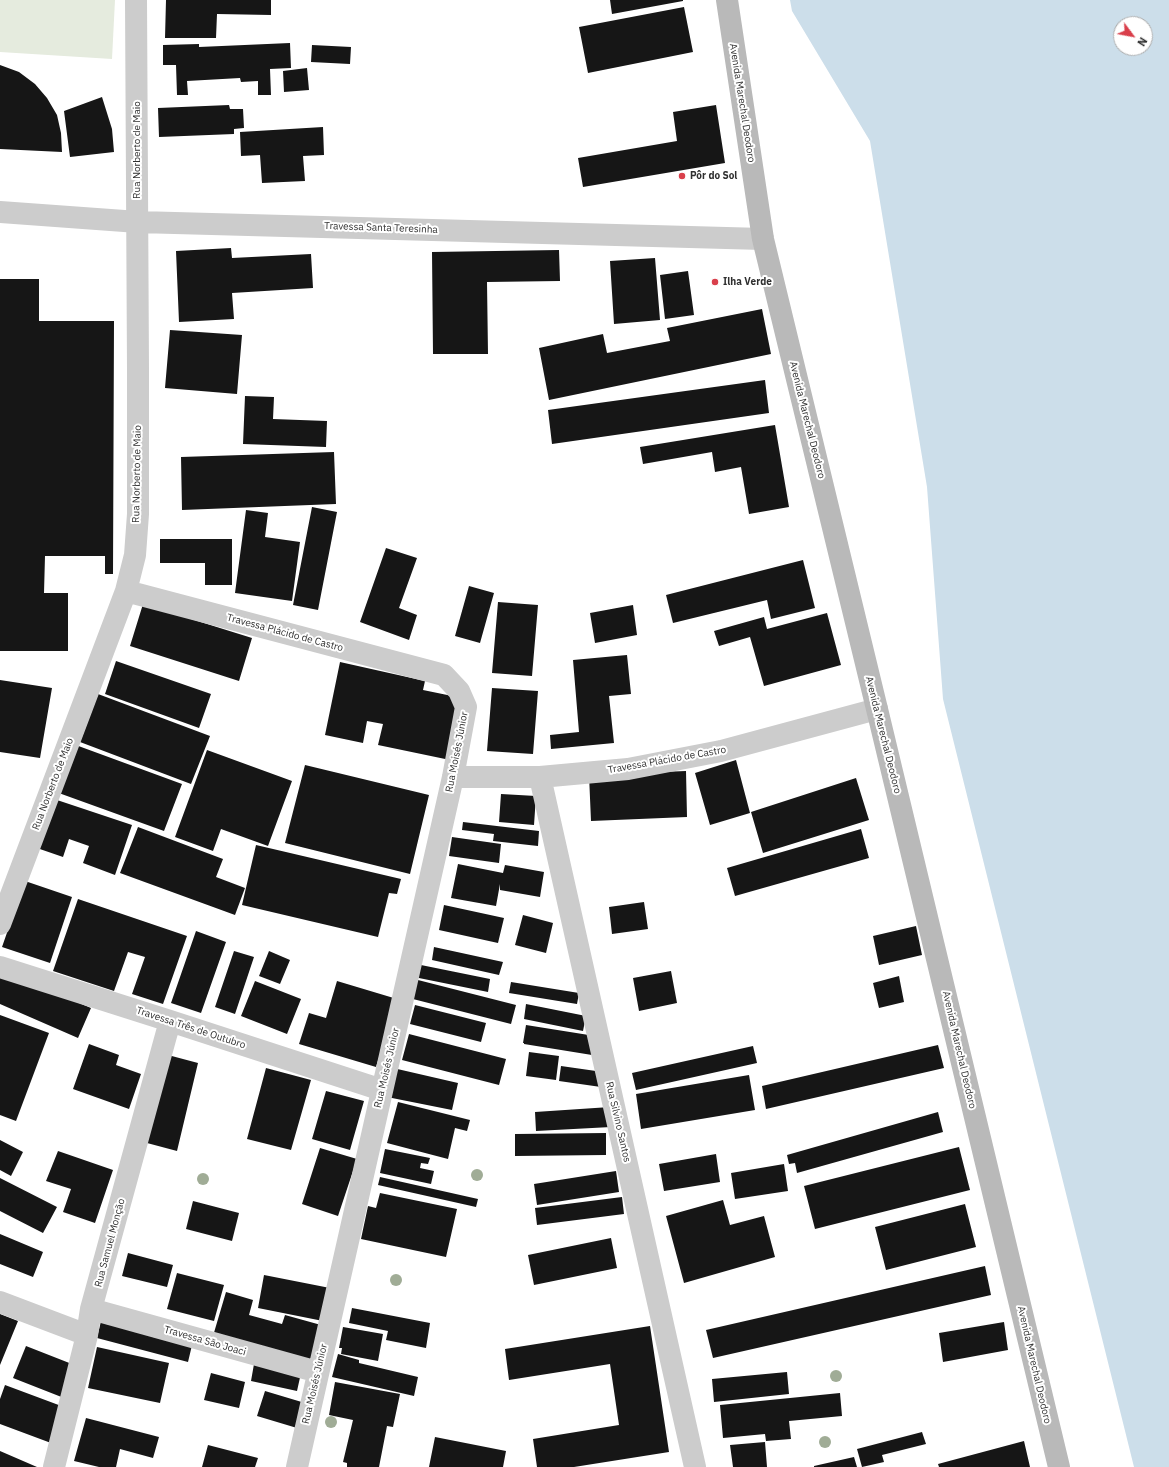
<!DOCTYPE html>
<html>
<head>
<meta charset="utf-8">
<style>
  body { margin:0 }
  #map { position:relative; width:1169px; height:1467px; overflow:hidden; background:#fff; font-family:"IBM Plex Sans",sans-serif }
  canvas { display:block }
  .north { position:absolute; left:1113px; top:16px; width:40px; height:40px; box-sizing:border-box; background:#fff; border:1px solid #acacac; border-radius:50%; rotate:122deg; font-size:11px; font-weight:700; line-height:16px; text-align:center; color:#2f2f2f }
  .north::after { content:''; display:block; margin:auto; width:14px; height:18px; background:#d93f4b; clip-path:polygon(50% 0,100% 100%,50% 72%,0 100%) }
</style>
</head>
<body>
<div id="map">
<canvas width="1169" height="1467"></canvas>
<div class="north">N</div>
</div>
<script>
const g = document.querySelector('canvas').getContext('2d');
g.lineJoin = 'round';
function fill(path, color) { g.fillStyle = color; g.fill(path, 'evenodd'); }
const toPath = rows => new Path2D(rows.map(r => 'M' + r).join(''));
function stroke(path, color, width, dash) { g.strokeStyle = color; g.lineWidth = width; g.lineCap = dash ? 'butt' : 'round'; g.setLineDash(dash || []); g.stroke(path); }
function drawText(font, color, halo, rows, align = 'center') {
  g.font = font + ' "IBM Plex Sans",sans-serif'; g.lineWidth = 4; g.setLineDash([]); g.textBaseline = 'middle'; g.strokeStyle = halo; g.fillStyle = color; for (const [text, x, y, turn = 0] of rows) {
    g.save(); g.translate(x, y); g.rotate((+turn || 0) * Math.PI / 180); g.textAlign = isNaN(turn) ? turn : align; if (halo) g.strokeText(text, 0, 0); g.fillText(text, 0, 0); g.restore();
  }
}
fill(toPath([
  [0,0,115,0,112,59,0,52]
]), '#e5ebde');
fill(toPath([
  [790,0,1169,0,1169,1467,1134,1467,943,699,927,487,870,141,792,11],
  [1121,24,1145,24,1145,48,1121,48]
]), '#ccdeea');
fill(toPath([
  [166,0,271,0,271,15,217,14,216,38,165,38],
  [610,0,683,0,683,1,612,14],
  [684,7,693,52,588,73,579,27],
  [290,43,291,68,270,69,271,95,258,95,258,81,241,82,240,78,187,81,188,95,177,95,176,65,163,65,163,45,199,44,199,47],
  [312,45,351,47,350,64,311,62],
  [0,65,19,72,35,84,47,98,57,115,61,133,62,152,0,149],
  [307,68,309,90,284,92,283,71],
  [102,97,112,129,114,152,70,157,64,111],
  [229,105,230,109,243,109,244,128,234,129,234,134,159,137,158,108],
  [716,105,725,163,583,187,578,158,677,141,673,112],
  [323,127,324,155,303,156,305,181,262,183,260,155,241,156,240,132],
  [231,248,232,258,311,254,313,288,232,293,234,319,179,322,176,251],
  [559,250,560,281,487,282,488,354,433,354,432,252],
  [655,258,660,320,614,324,610,261],
  [688,271,694,315,665,319,660,275],
  [0,279,39,279,39,321,114,321,113,574,105,574,105,556,45,556,44,593,68,593,68,651,0,651],
  [762,309,771,354,549,400,539,348,603,334,607,353,670,341,667,328],
  [170,330,242,335,237,394,165,388],
  [765,380,769,413,552,444,548,410],
  [245,396,274,397,273,419,327,421,326,447,243,444],
  [775,425,789,507,749,514,741,467,715,472,712,452,643,464,640,447],
  [334,452,336,504,182,510,181,457],
  [312,507,337,512,318,610,293,605],
  [246,510,268,513,265,537,300,542,292,601,235,593],
  [160,539,232,539,232,585,205,585,205,563,160,563],
  [386,548,417,558,399,608,417,615,409,640,360,622],
  [803,560,815,608,771,619,767,600,673,623,666,595],
  [469,586,494,593,480,643,455,636],
  [498,602,538,605,532,676,492,673],
  [143,604,252,638,239,681,130,646],
  [633,605,637,635,595,643,590,613],
  [827,613,841,665,764,686,750,637,719,646,714,631,764,617,767,629],
  [627,655,631,694,609,696,614,743,551,749,550,735,579,732,573,660],
  [116,661,211,694,199,728,105,694],
  [340,662,425,681,423,690,457,697,450,760,378,745,383,724,367,721,363,743,325,735],
  [0,680,52,688,40,758,0,752],
  [492,688,538,691,533,754,487,751],
  [98,694,210,736,191,784,80,742],
  [73,744,182,784,164,831,56,792],
  [207,750,292,781,268,846,221,829,213,851,175,837],
  [736,760,750,813,710,825,695,773],
  [305,765,429,795,410,874,285,843],
  [686,771,687,817,591,821,589,775],
  [856,778,869,820,763,853,751,812],
  [501,794,536,796,534,825,499,822],
  [51,798,132,825,115,875,83,863,89,846,69,839,63,857,34,847],
  [463,822,539,831,538,846,493,841,494,834,462,830],
  [138,827,223,859,216,877,245,888,235,915,120,873],
  [861,829,869,858,735,896,727,868],
  [452,837,501,844,499,863,449,856],
  [256,845,401,879,397,894,389,893,378,937,242,905],
  [458,864,503,873,505,865,544,872,540,897,500,890,500,884,496,906,451,898],
  [25,881,72,897,50,963,2,947],
  [78,899,187,936,163,1004,132,994,145,957,128,952,114,991,53,971],
  [644,902,648,929,612,934,609,907],
  [444,905,504,918,498,943,439,930],
  [523,915,553,923,546,953,515,945],
  [916,926,922,955,879,965,873,936],
  [196,931,226,942,201,1013,171,1003],
  [434,947,503,962,499,975,432,960],
  [234,951,254,957,235,1014,215,1007],
  [269,951,290,960,280,984,259,976],
  [416,964,490,979,488,992,414,977],
  [3,971,91,1008,78,1038,0,1004,0,978],
  [671,971,677,1003,639,1011,633,978],
  [899,976,904,1002,879,1008,873,983],
  [414,979,516,1005,511,1024,409,998],
  [255,981,301,999,287,1034,241,1016],
  [337,981,397,999,376,1067,299,1044,309,1013,326,1018],
  [511,982,579,993,577,1004,509,993],
  [526,1004,586,1016,583,1031,524,1019],
  [415,1005,486,1023,481,1042,410,1024],
  [0,1015,49,1033,16,1121,0,1115],
  [526,1025,595,1036,592,1055,524,1044,524,1043,523,1043],
  [409,1034,506,1059,499,1085,402,1060],
  [89,1044,119,1055,116,1065,141,1074,129,1109,73,1089],
  [938,1045,944,1068,766,1109,762,1086],
  [753,1046,757,1063,636,1090,632,1073],
  [529,1052,559,1056,556,1080,526,1076],
  [168,1055,198,1063,177,1151,147,1143],
  [561,1066,603,1072,601,1087,559,1081],
  [266,1068,311,1080,291,1150,247,1139],
  [393,1068,458,1083,452,1110,387,1097],
  [749,1075,755,1110,641,1129,636,1094],
  [326,1091,364,1101,350,1150,312,1139],
  [398,1102,470,1120,467,1131,455,1128,448,1159,387,1143],
  [610,1107,611,1127,536,1131,535,1112],
  [938,1112,943,1132,797,1173,795,1163,789,1164,787,1155],
  [606,1133,606,1155,515,1156,515,1134],
  [0,1140,23,1152,11,1176,0,1170],
  [959,1147,970,1190,815,1229,804,1186],
  [320,1148,357,1159,338,1216,302,1204],
  [385,1149,430,1158,428,1164,421,1163,420,1168,434,1171,431,1184,380,1173],
  [58,1151,113,1170,95,1223,63,1212,71,1189,46,1181],
  [716,1154,720,1182,664,1191,659,1164],
  [784,1164,788,1191,735,1199,731,1173],
  [616,1171,619,1192,537,1205,534,1184],
  [380,1177,478,1199,476,1207,378,1185],
  [0,1178,57,1207,43,1233,0,1211],
  [380,1193,457,1209,446,1257,361,1239,368,1206,376,1208],
  [622,1197,624,1214,537,1225,535,1208],
  [723,1200,730,1225,764,1216,775,1257,684,1283,666,1216],
  [193,1201,239,1213,232,1241,186,1229],
  [965,1204,976,1247,886,1270,875,1227],
  [0,1234,43,1252,33,1277,0,1264],
  [611,1238,617,1268,534,1285,528,1255],
  [128,1253,173,1265,167,1287,122,1276],
  [985,1266,991,1295,713,1358,706,1330],
  [177,1273,224,1285,214,1321,167,1309],
  [264,1275,330,1288,323,1321,258,1308],
  [226,1292,253,1300,249,1315,282,1324,285,1315,321,1325,311,1364,213,1336],
  [352,1308,430,1323,426,1348,386,1340,388,1331,349,1323],
  [0,1314,18,1321,0,1365],
  [102,1317,193,1341,188,1362,97,1338],
  [1004,1322,1008,1350,943,1362,939,1333],
  [650,1326,669,1452,574,1467,537,1467,533,1439,619,1425,610,1364,509,1380,505,1349],
  [343,1327,383,1334,378,1361,341,1354,342,1348,339,1348],
  [26,1346,77,1366,64,1398,13,1378],
  [97,1347,169,1363,160,1403,88,1388],
  [338,1354,359,1360,359,1363,418,1377,414,1396,332,1377],
  [254,1364,301,1373,297,1391,251,1381],
  [787,1372,789,1394,714,1402,712,1379],
  [211,1373,245,1382,239,1408,204,1400],
  [335,1382,400,1394,393,1427,387,1426,379,1467,347,1467,347,1463,343,1462,353,1420,329,1415],
  [5,1385,64,1407,51,1443,0,1424,0,1399],
  [265,1391,305,1403,297,1428,257,1416],
  [840,1393,842,1416,789,1421,791,1439,766,1441,765,1434,723,1438,720,1405],
  [86,1418,159,1437,153,1458,120,1449,116,1467,99,1467,74,1461],
  [922,1432,926,1444,882,1455,884,1462,862,1467,857,1449],
  [435,1437,506,1451,503,1467,429,1467],
  [1024,1441,1030,1467,939,1467,938,1464],
  [765,1442,767,1467,733,1467,730,1445],
  [208,1445,258,1458,255,1467,202,1467],
  [0,1451,37,1467,0,1467],
  [854,1457,857,1467,814,1467,814,1466]
]), '#161616');
stroke(toPath([
  [0,212,138,222,763,239],
  [126,591,444,675,459,691,466,707,453,777,297,1467],
  [453,777,540,777,628,769,721,751,877,709],
  [540,777,695,1467],
  [0,924,126,591,135,555,138,514,138,370,136,0],
  [0,967,170,1021,382,1090],
  [0,1302,87,1335],
  [91,1309,318,1372],
  [54,1467,87,1335,91,1309,170,1021]
]), '#ccc', 22);
stroke(toPath([
  [727,0,763,239,877,709,1059,1467]
]), '#b9b9b9', 22);
g.fillStyle = '#a0ac96';
for (const [x, y] of [
  [477,1175],
  [203,1179],
  [396,1280],
  [836,1376],
  [331,1422],
  [825,1442]
]) { g.beginPath(); g.arc(x, y, 6, 0, 2 * Math.PI); g.fill(); }
for (const [x, y, r, color] of [
  [682,176,4,"#d93f4b"],
  [715,282,4,"#d93f4b"]
]) { const dot = new Path2D(); dot.arc(x, y, r, 0, 2 * Math.PI); g.fillStyle = color; g.fill(dot); stroke(dot, '#fff', 1.5); }
drawText('10px', '#2f2f2f', '#fff', [
  ["Avenida Marechal Deodoro",742,103,81],
  ["Rua Norberto de Maio",137,150,-90],
  ["Travessa Santa Teresinha",381,228,2],
  ["Avenida Marechal Deodoro",807,420,76],
  ["Rua Norberto de Maio",137,474,-89],
  ["Travessa Plácido de Castro",285,633,15],
  ["Avenida Marechal Deodoro",883,735,76],
  ["Rua Moisés Júnior",457,752,-79],
  ["Travessa Plácido de Castro",667,760,-10],
  ["Rua Norberto de Maio",53,784,-69],
  ["Travessa Três de Outubro",191,1028,18],
  ["Avenida Marechal Deodoro",959,1050,77],
  ["Rua Moisés Júnior",387,1068,-77],
  ["Rua Silvino Santos",618,1122,77],
  ["Rua Samuel Monção",110,1243,-75],
  ["Travessa São Joaci",205,1341,16],
  ["Avenida Marechal Deodoro",1034,1365,77],
  ["Rua Moisés Júnior",315,1384,-77]
]);
drawText('bold 10px', '#2f2f2f', '#fff', [
  ["Pôr do Sol",690,176],
  ["Ilha Verde",723,282]
], 'left');
</script>
</body>
</html>
